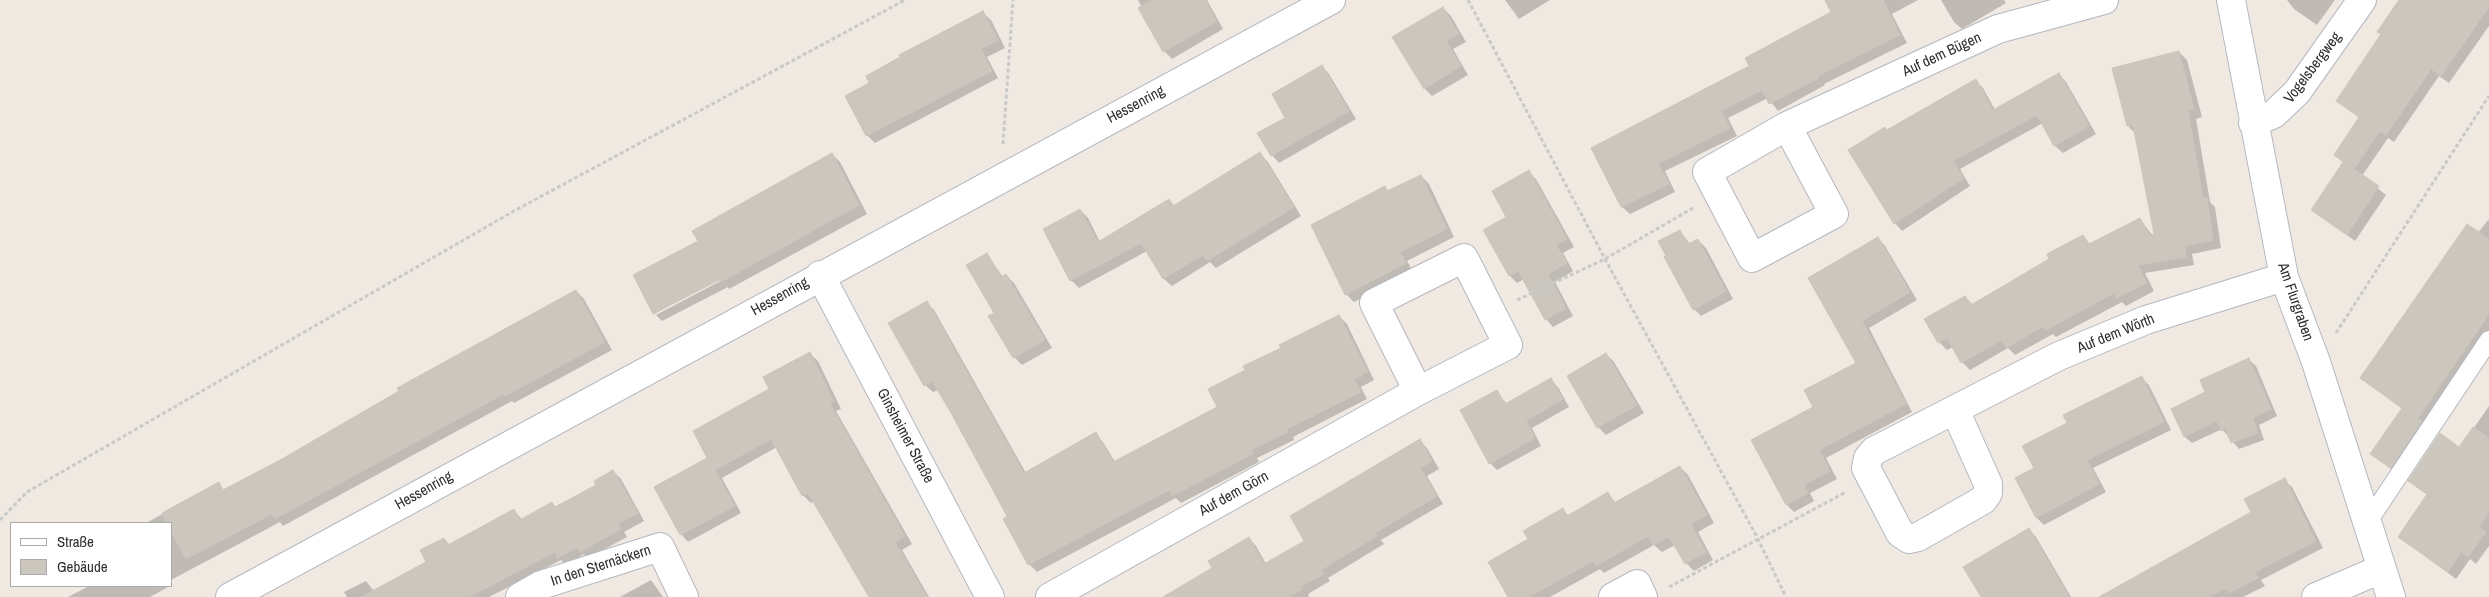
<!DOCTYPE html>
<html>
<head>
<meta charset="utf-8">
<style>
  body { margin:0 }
  #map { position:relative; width:2489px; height:597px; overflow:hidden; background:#efe9e1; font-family:"Archivo Narrow",sans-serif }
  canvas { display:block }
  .legend { position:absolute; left:10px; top:522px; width:162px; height:65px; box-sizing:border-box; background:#fff; border:1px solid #ababab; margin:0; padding:6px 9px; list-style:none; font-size:15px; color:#2e2e2e }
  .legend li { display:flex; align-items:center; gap:10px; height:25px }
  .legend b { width:25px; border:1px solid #ababab }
</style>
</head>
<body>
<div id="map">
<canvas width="2489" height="597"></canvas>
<ul class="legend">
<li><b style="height:6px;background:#fff"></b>Straße</li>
<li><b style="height:14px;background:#cbc7bf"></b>Gebäude</li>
</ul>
</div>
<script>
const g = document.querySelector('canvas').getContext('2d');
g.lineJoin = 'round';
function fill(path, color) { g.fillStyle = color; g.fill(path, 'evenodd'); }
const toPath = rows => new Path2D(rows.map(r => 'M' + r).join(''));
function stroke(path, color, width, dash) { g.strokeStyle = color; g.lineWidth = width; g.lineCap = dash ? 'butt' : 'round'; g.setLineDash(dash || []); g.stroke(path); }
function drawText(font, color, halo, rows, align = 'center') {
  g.font = font + ' "Archivo Narrow",sans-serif'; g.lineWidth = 5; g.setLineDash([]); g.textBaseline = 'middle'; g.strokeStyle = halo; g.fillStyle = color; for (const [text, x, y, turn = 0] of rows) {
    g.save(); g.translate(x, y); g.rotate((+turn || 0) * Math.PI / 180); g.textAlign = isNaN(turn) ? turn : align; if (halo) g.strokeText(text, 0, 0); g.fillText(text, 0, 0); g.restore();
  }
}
fill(toPath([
  [1138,0,1207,0,1223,29,1172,59,1164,51],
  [1505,0,1550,0,1519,19],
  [1826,0,1918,0,1892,14,1907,43,1824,84,1825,85,1778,111,1768,98,1728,118,1737,136,1665,171,1675,192,1630,214,1622,207,1593,149,1751,67,1833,13],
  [1941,0,2004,0,2006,3,1962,29,1954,22],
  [2287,0,2335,0,2317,25,2294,9],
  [2400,0,2489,0,2489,26,2449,83,2439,76,2394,142,2388,138,2362,176,2386,195,2355,241,2312,210,2344,163,2335,155,2360,118,2338,100,2382,35],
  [1443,8,1451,16,1466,42,1453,49,1468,75,1432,96,1424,88],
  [983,13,991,20,1005,48,987,57,998,78,875,143,867,135,847,97],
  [2179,52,2187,60,2202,117,2196,119,2210,202,2215,207,2221,248,2192,254,2194,265,2145,273,2154,291,2126,306,2122,302,2056,337,2053,334,2015,355,2008,348,1970,370,1962,362,1953,347,1947,350,1939,342,1965,297,1973,305,2051,259,2083,237,2091,245,2140,219,2153,236,2156,235,2136,134,2128,126],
  [1322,66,1329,74,1356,119,1279,163,1272,155,1287,118],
  [2059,74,2066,82,2096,134,2063,153,2055,146,2043,123,1960,169,1970,186,1902,231,1895,223,1850,151,1975,80,1983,88,1995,110],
  [832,154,840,162,867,214,729,289,728,287,662,321,656,315,726,278,724,276,654,314,634,276,699,242],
  [1260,154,1268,162,1301,216,1216,268,1210,262,1172,286,1164,279,1147,251,1079,288,1071,280,1080,210,1088,218,1100,242,1169,200,1175,206],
  [1528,172,1536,179,1574,247,1563,253,1573,271,1555,282,1573,316,1553,327,1546,319,1524,279,1517,283,1510,276,1508,218],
  [1421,176,1429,184,1454,237,1407,261,1413,272,1354,302,1346,294,1384,188,1389,192],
  [2489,219,2489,333,2399,475,2371,454,2402,409,2362,378],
  [1680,231,1690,244,1698,240,1706,248,1733,299,1701,316,1694,309],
  [1878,238,1885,246,1917,300,1869,328,1912,412,1826,458,1837,479,1810,493,1814,501,1794,512,1787,505,1753,441,1814,408,1857,364,1809,278],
  [987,255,1003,277,1006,275,1014,283,1052,348,1022,365,1014,357,996,314],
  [576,291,584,299,612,350,514,403,512,401,283,526,280,522,171,580,171,523,146,523,218,484,225,491,282,460],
  [927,303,934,310,1026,473,1096,434,1103,442,1115,462,1219,408,1247,371,1339,316,1347,324,1374,380,1361,387,1367,399,1293,437,1294,440,1257,458,1259,462,1181,503,1176,498,1037,572,1029,564,1005,519,1009,516,938,390,933,392,925,385],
  [810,354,818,361,841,409,836,411,912,544,902,550,929,597,871,597,815,501,811,503,803,495,777,447,722,478,741,513,688,542,681,534,709,459,771,390],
  [1606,354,1614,362,1644,413,1606,435,1598,427,1569,377],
  [2249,360,2256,366,2277,416,2259,425,2264,440,2239,449,2222,429,2192,443,2185,437,2172,409,2207,393],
  [2141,378,2149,385,2171,430,2093,468,2106,492,2044,525,2037,518,2016,479,2036,468,2069,423],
  [1551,380,1558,387,1569,407,1532,428,1541,446,1497,470,1490,463,1497,392,1507,404],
  [2489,406,2489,546,2476,564,2470,559,2456,579,2399,537,2428,495,2410,480,2460,448],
  [1420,441,1427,448,1439,469,1427,476,1443,504,1381,540,1384,544,1328,578,1330,581,1308,594,1309,597,1166,597,1213,568,1249,538,1256,546,1266,564,1306,541],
  [1680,467,1688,475,1714,523,1698,532,1713,560,1694,571,1686,563,1675,545,1662,552,1654,545,1604,573,1600,569,1550,597,1509,597,1530,539,1562,509,1569,516,1608,494,1616,503],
  [613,471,621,479,644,521,624,532,627,537,588,558,584,554,566,565,561,560,489,597,347,597,344,592,366,581,374,591,428,562,444,539,450,545,514,511,523,520,552,504,556,508,597,485],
  [2284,480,2292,487,2323,548,2261,580,2265,586,2243,597,2104,597,2252,512],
  [2029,529,2036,537,2071,597,1982,597],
  [651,580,663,597,620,597],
  [89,586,170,586,150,597,68,597]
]), '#0003');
const building = toPath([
  [1152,0,1205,0,1217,21,1163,52,1138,8,1152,0],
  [1825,0,1883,0,1900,35,1818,76,1819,78,1769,104,1762,90,1721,111,1730,128,1658,164,1669,184,1621,207,1591,148,1749,66,1745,58,1831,12,1825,0],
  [2399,0,2489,0,2489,7,2441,76,2431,69,2386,135,2380,131,2354,169,2379,186,2347,235,2311,210,2343,162,2350,167,2334,155,2359,117,2336,101,2381,34,2377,32,2399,0],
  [1443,7,1459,34,1446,41,1461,66,1424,89,1392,37,1443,7],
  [983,11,998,40,981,49,992,71,866,136,845,96,869,83,866,76,900,57,899,55,983,11],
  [2179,51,2194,109,2188,110,2203,198,2207,197,2213,240,2185,246,2186,257,2138,265,2147,283,2116,298,2114,293,2046,330,2044,326,2006,348,2002,340,1961,363,1947,338,1938,343,1924,319,1965,296,1971,305,2049,259,2047,254,2083,235,2089,244,2140,218,2150,236,2154,234,2133,125,2127,126,2112,68,2179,51],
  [1322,65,1349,111,1271,156,1257,133,1285,118,1272,94,1322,65],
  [2059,73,2089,126,2054,146,2037,115,1953,161,1964,178,1894,224,1848,150,1885,127,1887,130,1976,79,1993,110,2059,73],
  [1260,152,1294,207,1207,261,1203,255,1163,279,1141,243,1070,281,1043,229,1080,209,1098,242,1169,199,1173,206,1260,152],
  [832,153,859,205,721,282,719,280,653,314,633,275,698,241,692,231,832,153],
  [1529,170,1567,239,1556,245,1567,263,1548,274,1566,308,1545,320,1518,271,1509,276,1483,230,1506,217,1492,191,1529,170],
  [1421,175,1447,229,1400,252,1406,263,1345,295,1311,225,1385,186,1387,191,1421,175],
  [2467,224,2489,239,2489,314,2418,418,2422,421,2391,468,2370,454,2402,408,2360,378,2467,224],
  [1680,230,1688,244,1698,239,1726,291,1693,310,1664,257,1666,256,1658,241,1680,230],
  [1878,237,1910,292,1862,321,1906,404,1819,450,1830,471,1804,485,1808,493,1786,505,1751,440,1813,407,1804,390,1856,363,1808,278,1878,237],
  [987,253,1001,277,1006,274,1045,340,1013,358,988,316,994,313,966,265,987,253],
  [576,290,605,342,505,396,504,394,275,519,272,514,186,559,171,531,171,523,167,523,162,513,219,482,223,490,282,459,399,391,397,388,576,290],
  [927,301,1024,473,1096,432,1113,462,1217,407,1208,389,1245,370,1243,366,1281,348,1279,345,1339,315,1368,372,1354,379,1361,392,1287,429,1288,432,1251,450,1253,454,1172,496,1169,490,1028,565,1003,519,1007,516,950,411,932,381,924,386,888,323,927,301],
  [810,352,834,401,830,404,905,536,895,542,927,597,869,597,808,493,802,496,771,439,715,470,735,506,680,535,654,487,707,458,693,431,769,389,763,377,810,352],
  [1606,353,1637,405,1597,428,1567,376,1606,353],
  [2249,358,2271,409,2253,418,2258,433,2231,443,2225,428,2221,431,2217,421,2184,437,2171,409,2205,392,2200,380,2249,358],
  [2142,376,2164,422,2087,460,2099,484,2036,518,2015,478,2034,468,2022,446,2067,423,2063,415,2142,376],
  [1551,378,1563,399,1526,421,1535,438,1489,464,1460,410,1497,390,1505,404,1551,378],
  [2473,427,2489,438,2489,512,2479,527,2486,532,2468,557,2461,552,2448,572,2398,537,2427,494,2408,481,2440,433,2459,447,2473,427],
  [1420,439,1432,461,1420,468,1437,496,1375,533,1377,536,1321,570,1324,574,1301,586,1303,589,1289,597,1163,597,1212,568,1208,561,1249,537,1264,564,1304,541,1290,516,1420,439],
  [1680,466,1707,515,1691,524,1706,552,1685,564,1669,537,1653,545,1648,536,1596,566,1593,561,1529,597,1508,597,1488,562,1528,539,1523,531,1563,508,1567,516,1608,492,1614,503,1680,466],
  [613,470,638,513,618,524,621,529,580,552,577,547,558,558,555,552,469,597,361,597,426,562,420,550,444,538,448,545,514,509,520,520,552,502,555,507,596,485,594,481,613,470],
  [2285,478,2316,541,2255,572,2258,578,2229,593,2226,588,2209,597,2099,597,2251,512,2244,499,2285,478],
  [2029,528,2069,597,1981,597,1963,567,2029,528]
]);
fill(building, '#cbc7bf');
stroke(building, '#cbc5ba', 1);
const service = toPath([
  [2367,523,2489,340]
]);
const minor = toPath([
  [2231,0,2284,277,2316,362,2391,597],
  [2253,123,2274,114,2297,92,2362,0],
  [1787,126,1834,214,1752,258,1707,172,1787,126,1998,29,2104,0],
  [820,275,990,597],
  [1955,410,1988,484,1988,493,1983,500,1918,537,1909,539,1900,533,1866,468,1868,458,1874,451,2059,356,2146,320,2284,277],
  [230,597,1331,0],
  [520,597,541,585,660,547,684,597],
  [1050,597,1418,391,1508,345,1464,258,1374,303,1418,391],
  [1613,597,1637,584,1643,597],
  [2316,597,2381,569]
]);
stroke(service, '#b4b7c1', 20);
stroke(minor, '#b4b7c1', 30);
stroke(toPath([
  [1468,0,1605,259,1757,537,1786,597],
  [1003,144,1013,0],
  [1517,300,1605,259,1693,208],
  [2336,333,2489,96],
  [0,520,27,492,514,211,905,0],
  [1669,587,1846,492]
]), '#c9c9c9', 3, [4, 2.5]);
stroke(service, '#fff', 18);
stroke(minor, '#fff', 28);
drawText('15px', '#2e2e2e', '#fff', [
  ["Auf dem Bügen",1942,55,-25],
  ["Vogelsbergweg",2313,68,-53],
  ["Hessenring",1136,105,-28],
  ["Hessenring",780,297,-29],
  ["Am Flurgraben",2295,302,71],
  ["Auf dem Wörth",2116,334,-22],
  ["Ginsheimer Straße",905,436,62],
  ["Hessenring",424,491,-29],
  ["Auf dem Görn",1234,494,-29],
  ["In den Sternäckern",601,566,-18]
]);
</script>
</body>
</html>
